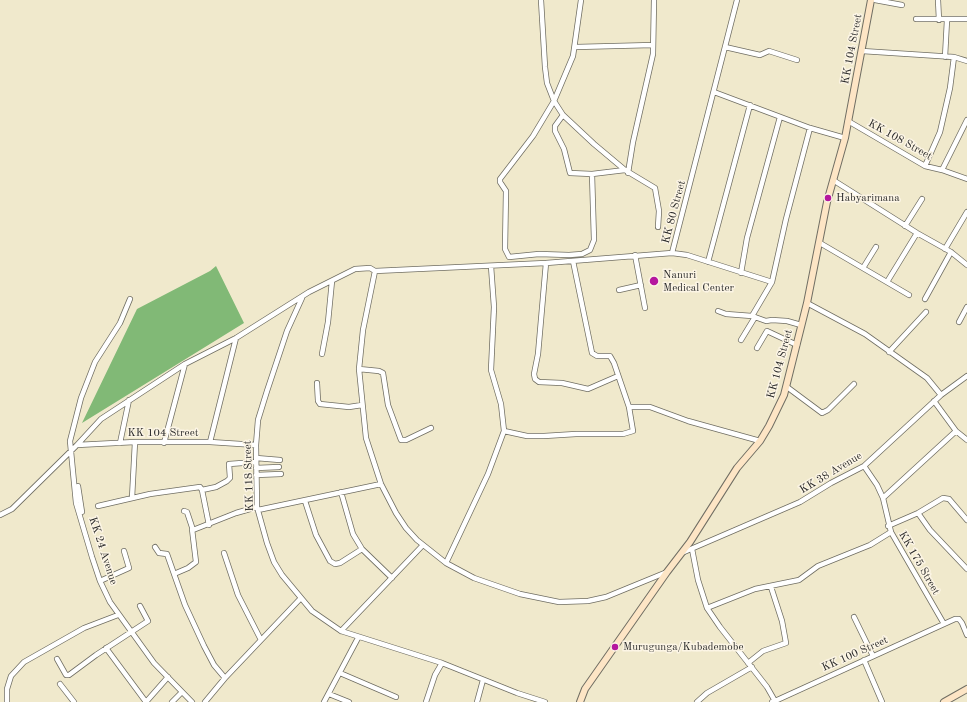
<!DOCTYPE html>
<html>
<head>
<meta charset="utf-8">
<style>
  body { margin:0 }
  canvas { display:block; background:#f0e9cc }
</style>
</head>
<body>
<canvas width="967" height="702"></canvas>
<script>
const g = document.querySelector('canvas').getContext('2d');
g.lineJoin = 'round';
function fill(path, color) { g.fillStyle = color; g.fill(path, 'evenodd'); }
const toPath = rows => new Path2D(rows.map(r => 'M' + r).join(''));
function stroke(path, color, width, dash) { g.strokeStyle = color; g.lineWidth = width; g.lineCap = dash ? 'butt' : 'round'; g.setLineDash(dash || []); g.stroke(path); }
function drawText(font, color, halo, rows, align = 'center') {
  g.font = font + ' "Old Standard TT",serif'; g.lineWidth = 3; g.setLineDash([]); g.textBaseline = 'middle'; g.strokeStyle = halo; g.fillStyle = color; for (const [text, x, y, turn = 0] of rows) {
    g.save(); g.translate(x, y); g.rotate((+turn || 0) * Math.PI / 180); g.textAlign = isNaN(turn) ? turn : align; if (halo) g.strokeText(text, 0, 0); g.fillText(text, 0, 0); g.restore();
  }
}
fill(toPath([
  [216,266,244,323,82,423,137,309,210,271]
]), '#81b976');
const street = toPath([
  [541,0,545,67,547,83,554,101,563,115,594,144,625,170,655,188,659,211,658,227],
  [581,0,573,56,554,101,533,136,500,179,500,182,506,191,505,249,509,257,539,254,569,255,582,254,590,250,594,240,592,174],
  [875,0,902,5],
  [938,0,939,20],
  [916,19,967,19],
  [576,47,653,45],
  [725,47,760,55,769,51,797,60],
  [862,51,954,57,967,61],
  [945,57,947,20],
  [714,92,810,128,845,138],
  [563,115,555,126,555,131,564,149,570,173,592,174,625,170],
  [848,121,925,166,942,170,967,179],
  [925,166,940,132,950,88,954,57],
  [942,170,967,120],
  [628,173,633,142,653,54,654,0],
  [833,180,917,233,951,252,967,265],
  [905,226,922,199],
  [820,243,909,295],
  [945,249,967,212],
  [672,253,687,255,772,282,786,219,810,128],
  [635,255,645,308],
  [708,262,750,105],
  [546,263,538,354,534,374,535,379,539,382,562,383,588,389,618,376],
  [863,268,876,247],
  [375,271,363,330,359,369,366,438,381,484,396,513,406,528,417,540,446,563,474,578,520,594,559,602,588,601,606,597,667,572],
  [741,273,747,238,780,117],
  [887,282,917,233],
  [619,290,641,285],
  [302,298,287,331,267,391,258,420,256,445,257,507,267,543,274,562,282,575,312,611,341,631,442,663,517,693,545,702],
  [130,299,120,323,95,362,81,398,70,441,76,503,92,557,100,581,110,602,154,663,192,702],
  [925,299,951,252],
  [807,303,865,334,927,378,941,395],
  [718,311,726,314,752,316,766,321,772,320,787,321,801,325],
  [752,316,772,282],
  [959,322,967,307],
  [741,340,755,317],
  [757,348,767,331,797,345],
  [889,352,926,312],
  [322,354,328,322,332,281],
  [359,369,379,371,383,373,388,405,401,440,406,440,431,428],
  [317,383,318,401,320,404,349,407,362,405],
  [787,387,822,413,828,410,854,384],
  [934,401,956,431,967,440],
  [629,407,650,407,688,421,760,441],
  [504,431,527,436,544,436,576,434,623,434,633,431,629,407,614,363,610,356,597,356,592,353,573,261],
  [210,442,236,338],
  [120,443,129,400],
  [164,443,185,364],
  [77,445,101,419,185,364,236,338,309,292,355,269,370,268,375,271,546,263,672,253,737,0],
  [256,458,280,460],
  [864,466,877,485,883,498,891,532,944,624],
  [256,468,279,467],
  [256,475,281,474],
  [78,486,82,512],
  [202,490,216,487,227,481,230,478,229,464,256,462],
  [341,492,353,534,362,549,392,578],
  [132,498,135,442],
  [883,498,956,431],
  [305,501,316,535,330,561,335,564,340,563,362,549],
  [98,506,150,494,200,487,202,490,209,525],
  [258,510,381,484],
  [184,511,187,512,193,530,236,513,257,507],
  [918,513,930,530,967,569],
  [0,515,12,509,77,445,135,442,210,442,256,445],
  [888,526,918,513,943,498,949,499,967,520],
  [155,547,159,553,167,554,185,605,204,646,214,665,225,678],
  [692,549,698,580,707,608,720,627,767,687,775,701,772,702],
  [684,552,800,502,831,483,864,466,941,395,967,376],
  [224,553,238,595,261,640],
  [446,563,488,474,504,431,501,404,491,370,494,307,491,266],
  [174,574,188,568,196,562,192,529],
  [100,581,129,568,124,551],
  [707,608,755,589,799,580,818,566,870,545,891,532],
  [854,617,873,656],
  [341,631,423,545],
  [106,648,146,702],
  [57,659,66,675,69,675,96,655,148,621,140,606],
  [864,660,882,702],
  [748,663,763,651,786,643,782,621,771,587],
  [340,673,396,697],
  [60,684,74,702],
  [329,694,349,702],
  [7,702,7,689,11,676,24,662,84,628,118,615],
  [146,702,168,677],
  [172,702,182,692],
  [205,702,225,678,300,599],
  [324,702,358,638],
  [426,702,435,675,442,663],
  [477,702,483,680],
  [697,702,707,693,752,667],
  [776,702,775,701,955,619,959,619,962,623,967,635]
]);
const secondary = toPath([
  [580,702,585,689,667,572,690,542,737,468,760,441,769,426,784,395,807,303,827,202,845,138,871,0],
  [944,702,967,689]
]);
stroke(street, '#706e63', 6);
stroke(secondary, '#706e63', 8);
stroke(street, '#fff', 4.5);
stroke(secondary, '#fde5c5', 6);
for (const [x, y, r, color] of [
  [828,198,4,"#b5179e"],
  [654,281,5,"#b5179e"],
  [615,647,4,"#b5179e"]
]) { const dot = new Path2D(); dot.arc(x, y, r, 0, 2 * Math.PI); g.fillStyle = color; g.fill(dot); stroke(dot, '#fcf5e5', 1.5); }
drawText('11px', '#2b2b2b', '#fcf5e5', [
  ["KK 104 Street",852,49,-79],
  ["KK 108 Street",900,140,29],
  ["KK 80 Street",674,212,-75],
  ["KK 104 Street",780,364,-75],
  ["KK 104 Street",163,433],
  ["KK 38 Avenue",831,473,-31],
  ["KK 118 Street",249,476,-92],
  ["KK 24 Avenue",103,551,72],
  ["KK 175 Street",919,563,60],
  ["KK 100 Street",855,654,-24]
]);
drawText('11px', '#2b2b2b', '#fcf5e5', [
  ["Habyarimana",836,198],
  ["Nanuri",663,275],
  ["Medical Center",663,288],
  ["Murugunga/Kubademobe",623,647]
], 'left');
</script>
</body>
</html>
